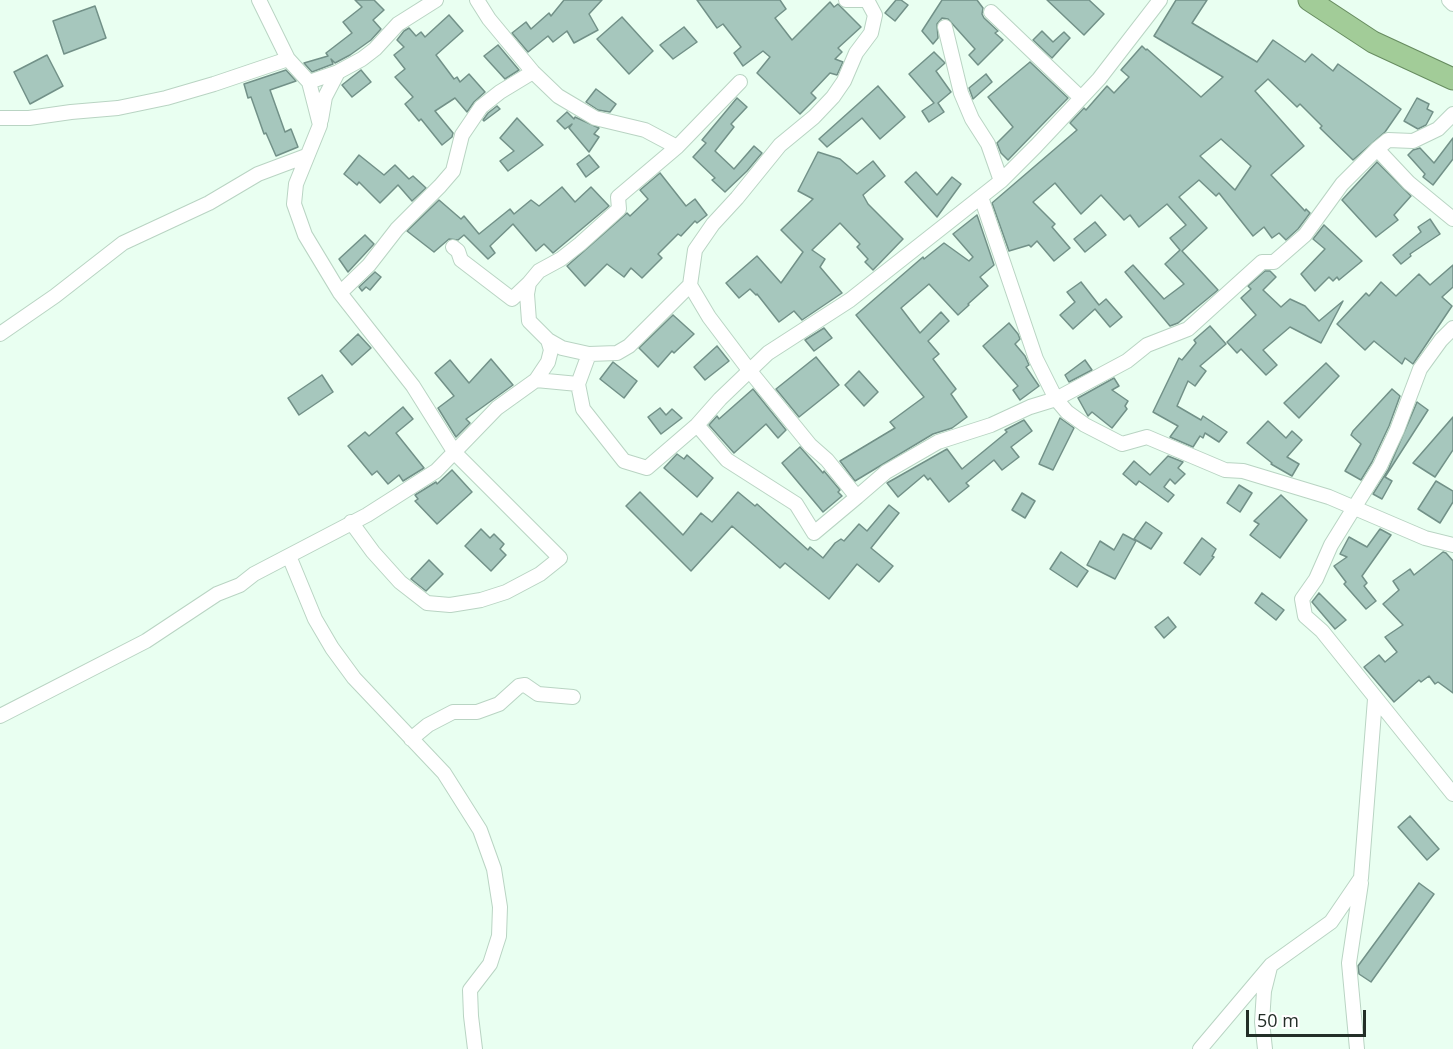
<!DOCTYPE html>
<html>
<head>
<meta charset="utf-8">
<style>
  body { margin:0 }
  #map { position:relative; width:1453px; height:1049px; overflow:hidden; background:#e9fff1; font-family:"Open Sans",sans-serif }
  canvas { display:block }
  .scale { position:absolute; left:1246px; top:1010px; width:120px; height:27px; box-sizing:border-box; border:3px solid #232e27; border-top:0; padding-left:8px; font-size:18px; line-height:21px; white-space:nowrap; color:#232e27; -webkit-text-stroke:4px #fff; paint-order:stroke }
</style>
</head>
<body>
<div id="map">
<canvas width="1453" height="1049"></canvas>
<div class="scale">50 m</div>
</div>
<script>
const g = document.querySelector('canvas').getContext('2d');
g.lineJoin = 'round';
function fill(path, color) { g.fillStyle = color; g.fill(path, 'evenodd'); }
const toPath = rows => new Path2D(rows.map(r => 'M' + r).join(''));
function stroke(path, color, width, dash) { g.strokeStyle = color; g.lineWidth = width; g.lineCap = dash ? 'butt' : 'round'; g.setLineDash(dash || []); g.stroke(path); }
const building = toPath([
  [355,0,374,0,384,10,373,20,381,29,371,40,350,55,335,63,331,59,333,64,312,72,304,63,328,56,326,53,352,33,343,22,362,7,355,0],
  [564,0,602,0,589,14,598,30,574,43,567,31,553,42,548,36,528,52,512,33,526,22,531,29,549,13,551,16,564,0],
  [697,0,780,0,786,9,775,18,792,40,830,2,834,7,838,4,861,27,838,48,842,52,835,59,843,62,837,75,830,73,811,93,816,98,800,114,757,73,770,57,763,51,743,66,734,53,741,47,723,24,717,28,697,0],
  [896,0,901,0,908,5,895,21,885,13,896,0],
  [942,0,977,0,983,8,982,14,984,18,998,31,995,33,1003,40,978,65,969,55,975,49,948,19,942,18,937,24,938,38,933,44,922,31,942,0],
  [1047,0,1089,0,1104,14,1084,35,1047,0],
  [1176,0,1207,0,1192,23,1257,62,1273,40,1305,62,1312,54,1333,71,1338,64,1401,109,1385,132,1353,160,1320,128,1322,126,1300,104,1297,107,1268,79,1255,91,1304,146,1271,175,1305,211,1306,209,1310,213,1298,229,1286,240,1279,233,1272,238,1264,227,1253,236,1219,193,1216,196,1199,180,1179,197,1207,228,1182,251,1218,290,1178,323,1170,326,1125,272,1133,265,1164,299,1184,284,1165,264,1180,250,1170,238,1186,225,1167,204,1139,227,1130,215,1124,220,1101,195,1081,214,1055,183,1033,202,1055,224,1052,227,1070,248,1054,261,1037,241,1031,247,1029,245,1009,251,992,203,1077,130,1070,123,1084,108,1086,110,1107,86,1114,93,1129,77,1121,70,1142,46,1146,50,1147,49,1201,97,1223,77,1154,36,1176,0],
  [1221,139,1251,166,1235,190,1200,156,1221,139],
  [95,6,106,38,64,54,53,21,95,6],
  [449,15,463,31,436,55,454,79,457,77,460,82,469,74,485,92,474,102,467,112,455,98,435,111,453,133,452,137,442,145,421,119,419,121,405,104,413,97,395,77,405,69,394,55,404,47,397,40,404,31,409,28,416,36,421,32,425,37,449,15],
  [622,17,653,51,629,74,597,39,622,17],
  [684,27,697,42,673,59,660,45,684,27],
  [1042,31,1053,42,1064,32,1070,38,1052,58,1033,40,1042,31],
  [498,45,519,70,505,79,484,56,498,45],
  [934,52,945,63,936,71,951,92,938,103,944,112,929,122,922,111,934,103,909,74,934,52],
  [47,55,63,86,30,104,14,72,47,55],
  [1030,62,1068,98,1008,160,1001,153,997,143,1013,127,988,97,1030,62],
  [286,70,296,81,270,90,285,132,291,129,298,147,276,156,266,133,264,134,251,97,248,98,244,84,286,70],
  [361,70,371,82,352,97,342,85,361,70],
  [986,74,992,82,973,99,969,88,986,74],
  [878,86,905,117,880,139,862,118,827,147,819,139,878,86],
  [596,89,616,104,610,112,598,110,586,102,596,89],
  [737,98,747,107,731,124,734,127,715,151,734,169,754,146,762,153,747,171,725,192,712,180,715,178,693,157,706,143,702,140,737,98],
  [1417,98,1429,104,1427,109,1433,112,1426,125,1418,129,1404,121,1417,98],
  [497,106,500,109,484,121,483,120,488,113,497,106],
  [567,112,574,119,575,117,599,128,594,134,599,137,589,152,569,128,572,124,565,129,557,121,567,112],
  [517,118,543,145,508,171,500,161,514,151,500,138,517,118],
  [1453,138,1453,159,1433,185,1423,177,1425,174,1408,155,1413,150,1420,148,1434,163,1453,138],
  [818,152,840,159,857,174,873,161,885,176,863,195,868,204,903,239,873,270,865,262,868,259,857,247,860,244,840,223,812,250,825,259,820,267,842,293,802,320,794,311,779,322,757,294,756,295,750,289,739,298,726,283,757,256,781,283,803,252,781,230,813,199,798,191,818,152],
  [359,155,384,175,395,165,409,179,413,176,426,188,412,201,398,185,380,203,359,182,357,185,344,174,359,155],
  [589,155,599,167,586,177,577,164,589,155],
  [1377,162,1411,196,1394,215,1398,220,1376,237,1342,200,1377,162],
  [916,172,937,195,952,177,961,184,937,217,905,182,916,172],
  [660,173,686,206,695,199,707,215,697,223,695,221,681,236,678,234,658,254,662,258,642,278,631,268,624,277,607,264,585,286,567,266,627,213,630,216,648,199,640,190,660,173],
  [562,187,575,202,591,187,609,206,553,253,544,244,536,251,513,224,490,246,495,253,488,259,464,235,458,240,449,239,434,252,407,231,439,200,461,219,464,216,479,234,510,209,514,214,531,200,539,206,562,187],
  [977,215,994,265,980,277,988,286,968,304,969,305,958,315,929,284,901,308,920,333,941,312,949,321,928,341,939,354,933,359,956,389,951,394,967,417,952,428,933,434,855,481,840,461,895,428,890,422,924,397,856,315,923,257,924,259,944,243,969,261,973,257,953,234,977,215],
  [1430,219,1440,234,1410,254,1411,256,1401,264,1393,255,1421,232,1418,227,1430,219],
  [1095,222,1106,235,1085,252,1074,239,1095,222],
  [1324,225,1362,261,1339,280,1337,277,1333,281,1329,277,1315,291,1301,274,1325,249,1313,239,1324,225],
  [365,235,374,244,348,272,339,259,365,235],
  [1453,265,1453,287,1442,297,1452,306,1413,364,1405,358,1402,364,1374,341,1365,350,1337,324,1366,293,1369,296,1381,282,1396,296,1419,274,1430,285,1453,265],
  [1265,271,1270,271,1276,277,1263,290,1281,307,1290,299,1305,306,1319,321,1343,301,1321,343,1290,327,1263,350,1277,365,1266,375,1241,349,1237,353,1227,342,1256,315,1241,298,1251,289,1248,286,1265,271],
  [375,272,381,277,370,290,366,287,362,291,359,287,375,272],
  [1081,282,1099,305,1106,299,1122,317,1110,327,1095,309,1073,329,1060,315,1075,302,1067,292,1081,282],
  [673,315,694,334,674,353,672,351,658,367,639,348,673,315],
  [1009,323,1018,334,1020,339,1015,344,1025,356,1029,365,1026,367,1039,386,1020,400,1013,390,1018,386,983,346,1009,323],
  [1210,326,1226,344,1200,366,1206,371,1195,386,1188,381,1177,406,1201,420,1203,416,1227,432,1219,442,1205,433,1203,438,1200,436,1193,447,1170,437,1178,426,1153,412,1179,358,1182,360,1196,343,1194,340,1210,326],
  [824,328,832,338,814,351,805,340,824,328],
  [358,334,371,348,352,365,340,351,358,334],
  [717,346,729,361,705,380,694,367,717,346],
  [816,357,839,385,799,417,776,389,816,357],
  [491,359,513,385,466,419,470,423,456,437,438,408,454,396,435,373,450,360,469,383,491,359],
  [1085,360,1092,370,1069,382,1065,375,1085,360],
  [613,362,637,381,624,398,600,379,613,362],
  [1326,363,1339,376,1299,418,1284,403,1326,363],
  [859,371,878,392,864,406,845,385,859,371],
  [322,375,333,392,299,415,288,398,322,375],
  [1114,378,1119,386,1112,390,1128,401,1125,406,1127,409,1112,428,1092,412,1088,416,1078,398,1114,378],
  [753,389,786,430,778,438,766,424,734,453,709,425,717,416,719,419,753,389],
  [1392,389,1400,396,1389,426,1372,462,1361,480,1345,471,1361,444,1351,435,1353,431,1392,389],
  [1417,402,1428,410,1385,477,1392,481,1382,499,1373,494,1388,470,1417,402],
  [403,407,413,419,396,433,424,468,403,481,399,475,388,484,377,471,372,475,348,446,365,432,369,436,403,407],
  [660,408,666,415,672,409,682,418,661,434,648,417,660,408],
  [1453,417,1453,450,1435,477,1413,463,1453,417],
  [1060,418,1074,428,1053,470,1039,464,1060,418],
  [1024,420,1032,431,1011,447,1019,457,1002,470,994,460,966,483,969,486,949,502,930,478,928,480,924,475,898,497,887,483,947,449,962,469,1007,432,1005,430,1024,420],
  [1268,421,1286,438,1292,431,1302,440,1287,457,1299,464,1292,476,1271,464,1272,463,1247,443,1268,421],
  [800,447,823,473,824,471,840,490,838,492,842,496,823,512,782,463,800,447],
  [677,454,684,459,687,455,713,478,697,497,664,468,677,454],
  [1168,456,1183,462,1178,468,1185,474,1175,484,1170,479,1164,487,1174,495,1168,502,1139,481,1136,485,1123,474,1134,461,1150,475,1168,456],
  [452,470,472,492,437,524,415,501,418,499,415,495,436,482,437,484,452,470],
  [1436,481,1453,491,1453,502,1440,523,1418,509,1436,481],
  [1239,485,1252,493,1240,512,1227,503,1239,485],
  [640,492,683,535,701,513,712,522,738,492,755,506,757,504,808,550,810,547,823,558,835,543,841,539,844,541,859,524,867,531,889,505,899,513,871,548,893,566,879,582,857,564,829,599,785,563,780,568,732,526,691,571,626,506,640,492],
  [1022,493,1035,501,1025,518,1012,510,1022,493],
  [1281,495,1307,520,1280,558,1250,535,1259,524,1254,521,1281,495],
  [1146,522,1162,533,1151,549,1134,539,1146,522],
  [481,529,490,538,494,534,504,544,500,549,506,555,491,571,465,546,481,529],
  [1380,529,1391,535,1362,576,1367,583,1364,586,1376,601,1366,609,1344,584,1346,582,1334,566,1347,557,1340,554,1349,537,1367,547,1380,529],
  [1123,534,1136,541,1115,579,1087,565,1100,541,1114,550,1123,534],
  [1202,538,1216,549,1212,556,1214,557,1200,575,1184,563,1202,538],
  [1061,552,1088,571,1077,587,1050,569,1061,552],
  [1443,552,1446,553,1453,561,1453,693,1438,682,1435,684,1429,676,1421,682,1419,680,1394,702,1364,667,1379,655,1385,662,1397,652,1385,637,1403,625,1383,604,1399,590,1393,581,1410,569,1414,575,1443,552],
  [429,560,443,574,426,591,411,579,429,560],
  [1262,593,1284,610,1276,620,1255,603,1262,593],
  [1319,593,1346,620,1335,629,1312,602,1319,593],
  [1168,617,1176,627,1164,638,1155,627,1168,617],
  [1410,816,1439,849,1427,860,1398,827,1410,816],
  [1419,883,1434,894,1371,982,1359,974,1358,966,1419,883]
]);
fill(building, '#a6c7bd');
stroke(building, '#729188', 1.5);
const minor = toPath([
  [259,0,288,59,309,82],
  [477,0,489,19,533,72,558,96,595,118,645,130,677,147],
  [846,0,865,0],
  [1449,0,1453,4],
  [991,12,1081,98],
  [945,27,961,93,972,119,988,144,1001,181],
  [0,118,29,118,71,112,118,108,166,98,214,84,288,59],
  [321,120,325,97,338,72],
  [1377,149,1409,183,1453,219],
  [981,197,1036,359,1056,399,1067,412,1085,425,1122,444,1147,437,1225,470,1243,471,1329,497,1425,538,1453,545],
  [453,247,458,251,461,260,512,299,529,283],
  [690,285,709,317,749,370,810,445,827,460,857,497,814,533,796,504,727,460,697,425],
  [340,293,369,265,397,229,440,186,453,171,462,135,481,107,500,92,533,72],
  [1453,328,1441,340,1420,369,1397,430,1380,466,1331,545,1316,579,1302,599,1305,616,1322,631,1453,794],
  [0,334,55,296,123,243,209,203,258,174,306,156],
  [548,340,562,348,589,354,617,353,629,346,690,285,695,250,713,224,737,198,780,145,814,117,833,97,844,81,856,53,871,33,875,15,867,0],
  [589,354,578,384,583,409,624,461,647,468,697,425,720,399,768,353,850,300,1001,181,1036,146,1099,79,1160,0],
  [536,380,578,384],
  [857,497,886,472,938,442,991,425,1030,407,1056,399,1127,361,1147,345,1188,329,1262,262,1274,262,1305,235,1342,184,1377,149,1388,140,1413,141,1438,129,1453,114],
  [351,522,373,552,400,582,427,603,450,605,481,600,506,592,540,574,560,558,455,453,413,386,340,293,305,235,294,204,296,184,320,125,309,82,338,72,362,59,375,49,398,24,436,0],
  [289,556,315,619,332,648,354,678,444,773,480,830,494,869,500,907,499,936,490,964,470,990,471,1016,475,1049],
  [0,716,146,641,217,594,240,585,254,574,367,515,436,471,497,408,536,380,548,362,551,350,548,340,529,321,527,294,529,283,539,271,561,259,580,244,619,209,618,197,677,147,740,82],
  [411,739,428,725,453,712,477,712,499,704,519,686,525,685,538,694,573,697],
  [1200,1049,1271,965,1331,922,1361,878,1375,699],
  [1265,1049,1262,1022,1264,991,1270,967],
  [1357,1049,1349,963,1361,883]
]);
const trunk = toPath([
  [1309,0,1373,42,1453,79]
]);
stroke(minor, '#b9d4c3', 16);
stroke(trunk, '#678c60', 23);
stroke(minor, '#fff', 14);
stroke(trunk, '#a2cc98', 21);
</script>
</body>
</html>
